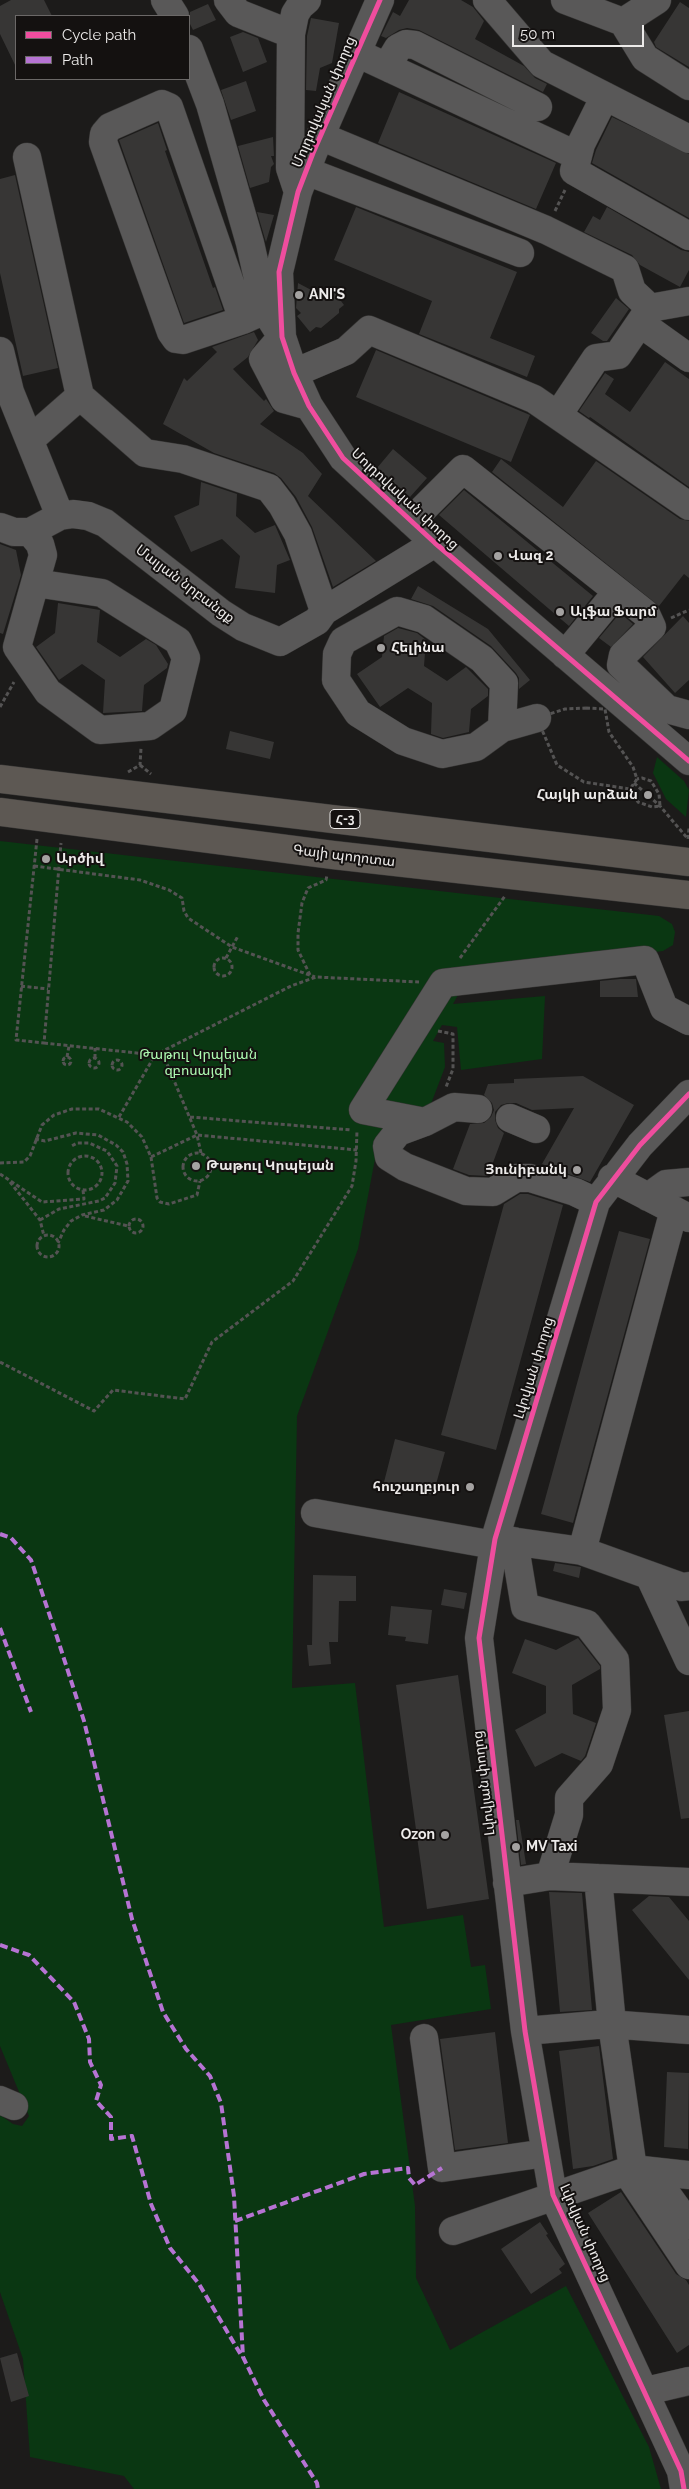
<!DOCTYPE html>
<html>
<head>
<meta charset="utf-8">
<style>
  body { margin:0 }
  #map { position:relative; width:689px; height:2489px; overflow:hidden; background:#1c1b1a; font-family:Raleway,sans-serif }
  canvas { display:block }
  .legend { position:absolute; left:15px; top:15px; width:175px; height:65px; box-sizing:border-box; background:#141110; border:1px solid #6b6867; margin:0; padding:6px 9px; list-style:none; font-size:15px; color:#edebea }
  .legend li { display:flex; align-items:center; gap:10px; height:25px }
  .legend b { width:25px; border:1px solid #6b6867 }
  .scale { position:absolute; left:512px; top:25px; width:132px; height:22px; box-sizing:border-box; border:2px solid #edebea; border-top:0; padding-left:6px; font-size:15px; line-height:18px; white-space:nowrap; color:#edebea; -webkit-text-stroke:4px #141110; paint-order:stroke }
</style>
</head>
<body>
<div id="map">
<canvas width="689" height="2489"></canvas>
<ul class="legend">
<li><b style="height:6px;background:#ef4d9e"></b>Cycle path</li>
<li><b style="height:6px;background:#b673d3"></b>Path</li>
</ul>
<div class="scale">50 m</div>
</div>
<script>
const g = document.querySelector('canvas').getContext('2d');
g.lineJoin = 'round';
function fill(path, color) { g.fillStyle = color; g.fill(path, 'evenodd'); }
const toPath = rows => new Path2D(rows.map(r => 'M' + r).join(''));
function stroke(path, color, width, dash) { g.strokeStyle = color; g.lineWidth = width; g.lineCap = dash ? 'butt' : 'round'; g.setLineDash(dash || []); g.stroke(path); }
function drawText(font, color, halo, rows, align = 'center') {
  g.font = font + ' Raleway,"Noto Sans Armenian",sans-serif'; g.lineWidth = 4; g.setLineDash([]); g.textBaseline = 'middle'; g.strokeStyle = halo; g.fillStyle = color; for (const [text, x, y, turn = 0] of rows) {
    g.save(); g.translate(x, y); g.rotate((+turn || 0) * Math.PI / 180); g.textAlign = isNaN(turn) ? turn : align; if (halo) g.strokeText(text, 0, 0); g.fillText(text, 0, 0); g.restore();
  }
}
fill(toPath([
  [657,757,684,781,689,790,686,817,666,799,653,773],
  [0,841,659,916,672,924,675,932,673,945,663,951,468,977,453,1004,545,996,542,1059,461,1070,457,1027,442,1025,433,1041,444,1043,445,1067,426,1117,378,1143,358,1249,297,1416,292,1688,355,1683,384,1927,463,1915,471,1967,485,1965,491,2009,391,2025,415,2206,416,2278,450,2350,566,2286,649,2447,661,2489,134,2489,124,2476,30,2457,23,2359,0,2292,0,2115,13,2124,22,2126,29,2116,0,2046]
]), '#0a3712');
fill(toPath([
  [11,0,44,0,52,16,16,16,16,67,0,34,0,6],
  [409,0,461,0,473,7,484,21,475,39,524,66,535,78,547,84,543,92,419,30,407,28,399,30,386,38,381,36,393,12,400,16],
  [680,2,689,8,689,67,656,47,654,42],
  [208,4,216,20,193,30,189,22,190,12],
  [311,18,339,23,332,63,320,68,316,91,306,90,307,36],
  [243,32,258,38,267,62,243,72,230,37],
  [246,81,256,111,231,120,221,90],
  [399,92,556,163,536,209,378,143],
  [612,117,689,154,689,218,592,163,596,150],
  [158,123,167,150,165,151,213,288,215,287,223,310,184,323,119,140],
  [273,137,274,156,271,156,274,164,271,167,269,182,250,188,238,146],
  [15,175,58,368,23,376,0,273,0,179],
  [356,207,517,272,490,338,535,356,527,377,419,334,432,301,334,260],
  [607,207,681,250,689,252,689,270,680,287,640,265,632,255,584,232,593,216,600,220],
  [257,212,274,215,266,242,265,239],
  [298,283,315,292,320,288,325,295,332,289,344,305,339,309,339,313,321,328,316,327,310,332,297,316,301,313,296,308],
  [616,298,629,309,607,341,603,341,591,333],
  [254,332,258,340,248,357,233,369,264,401,266,399,274,411,260,424,303,453,322,474,308,496,376,561,333,587,312,527,296,497,281,478,274,473,214,453,163,424,184,378,187,381,217,352,212,347],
  [376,350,530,415,511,462,356,397],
  [665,362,689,379,689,487,590,417,589,418,579,411,605,373,614,379,605,394,630,412],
  [393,449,427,478,410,497,377,468],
  [501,459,563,507,596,461,680,519,689,521,689,578,684,574,659,606,492,472],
  [201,482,237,494,236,516,255,533,275,525,290,560,277,565,275,593,235,588,240,556,222,539,191,552,174,516,199,505],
  [464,490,593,596,569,626,439,515],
  [0,544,16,550,21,575,3,634,0,633],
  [418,586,488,629,530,680,519,689,519,678,516,673,491,646,433,606,411,599],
  [58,603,100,610,97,642,120,657,146,639,156,645,168,664,167,668,144,685,142,711,103,713,105,680,82,664,59,680,36,647,55,633],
  [620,613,633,624,611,647,599,638],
  [683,616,689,623,689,680,675,693,643,657],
  [398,628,417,633,426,640,424,666,447,681,466,667,488,689,488,696,471,709,469,732,443,738,431,734,432,703,408,688,380,707,357,674,382,657,384,636],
  [230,731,274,742,270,759,226,749],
  [620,979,636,979,638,997,600,997,600,981],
  [583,1076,634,1105,590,1182,542,1164,574,1108,532,1110,516,1103,508,1103,501,1105,495,1112,495,1120,498,1128,504,1133,488,1176,469,1175,453,1169,470,1124,484,1123,491,1117,494,1110,492,1103,484,1095,488,1084,514,1083,514,1079],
  [520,1194,528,1194,563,1205,496,1450,441,1435,504,1204],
  [619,1231,650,1239,573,1523,541,1514],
  [395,1439,445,1452,433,1495,384,1482],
  [555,1563,581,1567,579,1578,553,1571],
  [313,1575,356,1576,356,1601,339,1601,338,1642,329,1642,331,1664,309,1666,307,1645,312,1645],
  [444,1589,467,1593,464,1609,441,1605],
  [391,1606,432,1610,428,1644,405,1641,406,1637,388,1635],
  [578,1638,600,1666,600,1669,572,1685,573,1714,596,1723,585,1756,581,1761,562,1753,535,1767,515,1730,546,1713,546,1686,512,1673,525,1639,556,1650],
  [458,1675,489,1899,427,1909,396,1685],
  [689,1711,689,1818,681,1819,664,1715],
  [516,1820,519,1820,526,1864,521,1865],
  [549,1892,582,1893,592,2010,560,2012],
  [649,1896,669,1897,689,1921,689,1980,632,1910],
  [495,2032,508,2143,455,2150,440,2039],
  [599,2046,613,2159,593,2166,573,2169,559,2051],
  [667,2072,689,2073,688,2149,664,2147],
  [621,2192,676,2274,686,2280,689,2285,689,2345,677,2353,588,2213],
  [540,2222,548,2234,546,2235,565,2264,559,2269,562,2273,531,2294,501,2249],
  [17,2353,29,2396,11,2402,0,2358]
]), '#373635');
const minor = toPath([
  [165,0,175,16],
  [228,0,238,13,291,34],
  [380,0,313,153,298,192,279,272,282,337,294,373,309,406,343,458,435,543,689,761],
  [487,0,542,64,689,139],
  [565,0,623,22,657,0],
  [623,22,645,58,689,86],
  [189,49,210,104,250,243,265,310,282,337,263,359,284,399,309,406],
  [357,53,578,156],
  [391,69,392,58,398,48,406,44,415,45,538,107],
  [605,96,581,144,574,171,689,236],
  [320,136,546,230,625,269,632,291,650,308],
  [27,157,80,396,145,453,183,459,269,488,282,505,298,534,324,611],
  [306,171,520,253],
  [298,192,290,168,291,34,295,14,300,6,307,0],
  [243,320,169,107,162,104,110,127,104,134,103,142,171,332,176,339,183,340,243,320,265,310],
  [640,323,689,358],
  [0,351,10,392,60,516],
  [294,373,346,351,369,330,534,399,689,506],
  [558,415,596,358,618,355,650,308,689,301],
  [31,439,80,396],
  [411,521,463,469,646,614,652,627,623,655,621,665,667,709,689,715],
  [0,527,14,532,30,532,60,516,73,514,88,516,105,523,221,613,243,627,280,642,317,621,324,611,435,543],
  [30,532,40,544,43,555,35,583,102,593,178,641,186,658,173,710,150,726,100,730,48,692,17,647,35,583],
  [565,655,617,592],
  [502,728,504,683,482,659,424,619,397,611,343,641,337,654,336,680,358,713,403,741,442,754,476,747,502,728,537,718],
  [478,1109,454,1107,425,1122,363,1110,443,983,645,960,664,1008,689,1021],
  [510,1118,536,1129],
  [425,1122,398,1132,387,1146,389,1157,405,1167,466,1191,493,1192,516,1178,530,1178,575,1192,596,1202],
  [612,1178,689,1218],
  [648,1197,666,1184,689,1182],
  [315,1513,494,1545],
  [497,1539,582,1551,682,1587,689,1586],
  [514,1541,525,1607,587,1624,615,1660,617,1710,599,1764,569,1798,569,1815,550,1876],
  [582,1551,674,1210],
  [649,1575,689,1661],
  [598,1878,612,2024,633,2169],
  [507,1883,550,1876,689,1882],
  [525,2031,608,2024,689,2030],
  [424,2038,442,2168,546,2153],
  [0,2100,14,2106],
  [650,2171,689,2225],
  [627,2172,689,2265],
  [453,2231,633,2169,689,2175],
  [646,2391,689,2381],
  [684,2489,681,2471,553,2195,525,2031,479,1638,495,1539,596,1202,640,1145,689,1094]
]);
const major = toPath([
  [0,779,689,862],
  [0,812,333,855,689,895]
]);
stroke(minor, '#383736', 29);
stroke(major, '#383736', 29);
stroke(toPath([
  [555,211,565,190],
  [671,618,689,610],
  [0,707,14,682],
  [586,708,605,709,609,732,633,767,637,779,630,789,584,782,557,765,537,718,565,709,586,708],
  [140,765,151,774],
  [128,772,140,765,141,748],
  [634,783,660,806,688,839],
  [630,789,638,802,652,807,660,806,659,794,651,781,642,778,637,779],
  [37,839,16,1040,44,1043,61,843],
  [688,839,689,828],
  [34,866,140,880,169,890,182,898,184,911,188,918,232,947,315,977],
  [226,958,238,936],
  [460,958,505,896],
  '214 967a9 9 0 1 1 18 0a9 9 0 1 1-18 0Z',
  [310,975,298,950,298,933,302,903,308,888,326,880,327,875],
  [21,986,48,989],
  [438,1031,453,1034,453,1069,446,1087],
  [44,1043,155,1055,291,986,316,977,419,982],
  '63 1061a4 4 0 1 1 8 0a4 4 0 1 1-8 0Z',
  [67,1057,69,1046],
  '89 1063a5 5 0 1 1 10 0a5 5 0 1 1-10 0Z',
  [95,1058,95,1048],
  '112 1065a5 5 0 1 1 10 0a5 5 0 1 1-10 0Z',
  [119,1117,155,1055],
  [190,1117,352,1130],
  [35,1139,45,1141,76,1133,98,1135,116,1145,123,1152,127,1164,128,1181,117,1200,104,1210,82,1215,71,1221,64,1230,58,1243],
  '183 1167a14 14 0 1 1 28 0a14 14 0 1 1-28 0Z',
  [201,1153,197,1135,357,1150],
  '68 1173a17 17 0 1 1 34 0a17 17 0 1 1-34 0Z',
  [151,1157,157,1198,160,1202,169,1204,197,1195,200,1181],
  [0,1163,24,1162,30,1156,42,1125,54,1115,72,1109,99,1109,127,1122,142,1137,151,1157,197,1135,162,1052],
  [0,1174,42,1202,84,1199,83,1190],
  [10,1182,40,1220,44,1236],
  [85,1216,128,1226],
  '129 1226a7 7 0 1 1 14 0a7 7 0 1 1-14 0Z',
  [40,1220,59,1209,99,1201,105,1198,115,1183,117,1166,107,1151,89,1143,77,1143,70,1147],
  '37 1246a11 11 0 1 1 22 0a11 11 0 1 1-22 0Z',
  [0,1362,94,1411,113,1390,185,1399,212,1342,293,1281,352,1186,356,1161,357,1130]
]), '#545353', 3, [4, 2.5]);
stroke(minor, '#595858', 28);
stroke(major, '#5d5853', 28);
stroke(toPath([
  [0,1534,11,1538,31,1560,57,1637,84,1721,132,1919,163,2012,186,2049,210,2076,221,2103,234,2196,243,2357,264,2400,317,2483,318,2489],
  [0,1628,31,1712],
  [0,1945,29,1955,74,2002,89,2039,90,2062,101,2085,96,2101,111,2117,111,2139,132,2136,151,2204,170,2248,199,2284,241,2355],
  [235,2221,364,2174,408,2168,409,2178,415,2185,442,2168]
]), '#b673d3', 4, [8, 4]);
stroke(toPath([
  [380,0,313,153,298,192,279,272,282,337,294,373,309,406,343,458,435,543,689,761],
  [684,2489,681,2471,553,2195,525,2031,479,1638,495,1539,596,1202,640,1145,689,1094]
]), '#ef4d9e', 5);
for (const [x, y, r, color] of [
  [299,295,5,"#a4a2a1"],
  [498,556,5,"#a4a2a1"],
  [560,612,5,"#a4a2a1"],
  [381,648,5,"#a4a2a1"],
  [648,795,5,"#a4a2a1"],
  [46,859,5,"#a4a2a1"],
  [196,1166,5,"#a4a2a1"],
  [577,1170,5,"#a4a2a1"],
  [470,1487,5,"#a4a2a1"],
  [445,1835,5,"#a4a2a1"],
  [516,1847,5,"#a4a2a1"]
]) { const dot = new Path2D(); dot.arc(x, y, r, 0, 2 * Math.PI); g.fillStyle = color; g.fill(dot); stroke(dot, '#141110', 2); }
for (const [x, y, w] of [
  [345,819,30]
]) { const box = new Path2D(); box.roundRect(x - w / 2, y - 9.5, w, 19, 4); g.fillStyle = '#141110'; g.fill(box); stroke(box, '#edebea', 1); }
drawText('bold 12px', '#edebea', null, [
  ["Հ-3",345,819]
]);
drawText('14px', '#edebea', '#141110', [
  ["Մոլդովական փողոց",324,102,-67],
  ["Մոլդովական փողոց",405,499,43],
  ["Մալյան նրբանցք",185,584,37],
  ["Գայի պողոտա",344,856,7],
  ["Լվովյան փողոց",534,1368,-73],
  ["Լվովյան փողոց",484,1783,-97],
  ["Լվովյան փողոց",585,2233,66]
]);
drawText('bold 14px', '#edebea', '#141110', [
  ["ANI'S",309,295],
  ["Վազ 2",508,556],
  ["Ալֆա Ֆարմ",570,612],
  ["Հելինա",391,648],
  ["Հայկի արձան",638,795,"right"],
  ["Արծիվ",56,859],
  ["Թաթուլ Կրպեյան",206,1166],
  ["Յունիբանկ",567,1170,"right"],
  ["հուշաղբյուր",460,1487,"right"],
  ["Ozon",435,1835,"right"],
  ["MV Taxi",526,1847]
], 'left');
drawText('14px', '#adfab1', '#141110', [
  ["Թաթուլ Կրպեյան",198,1055],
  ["զբոսայգի",198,1071]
]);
</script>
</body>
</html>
